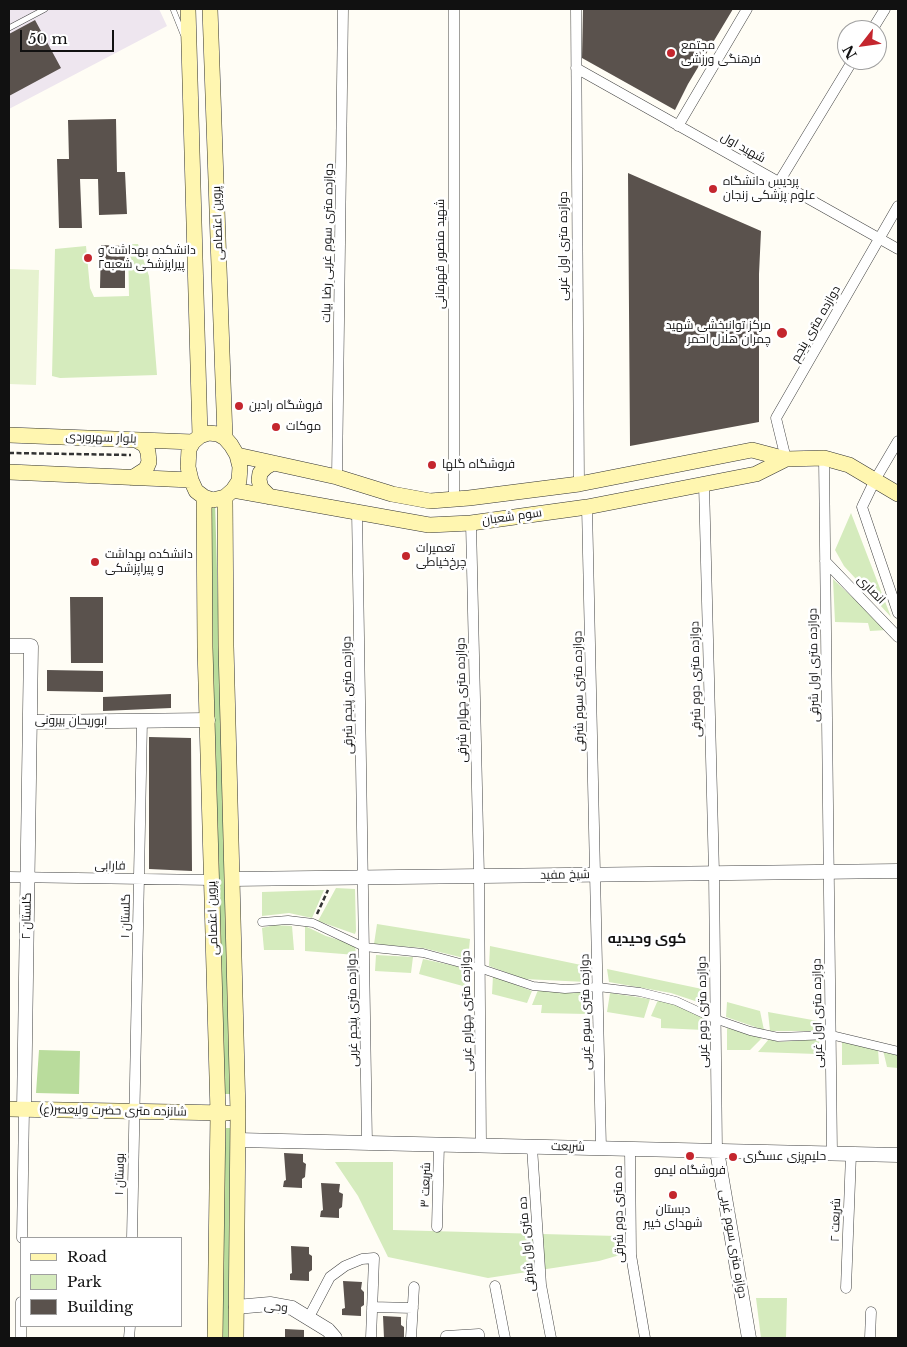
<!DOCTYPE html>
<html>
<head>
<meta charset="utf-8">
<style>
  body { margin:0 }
  #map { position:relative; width:907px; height:1347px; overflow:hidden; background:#fffdf5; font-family:"Libre Baskerville",serif }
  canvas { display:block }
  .frame { position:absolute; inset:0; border:10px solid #111; pointer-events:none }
  .legend { position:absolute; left:20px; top:1237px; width:162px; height:90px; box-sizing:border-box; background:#fff; border:1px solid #a0a0a0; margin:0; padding:6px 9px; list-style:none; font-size:15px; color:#111 }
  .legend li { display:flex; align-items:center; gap:10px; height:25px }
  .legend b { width:25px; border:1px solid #a0a0a0 }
  .north { position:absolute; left:837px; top:20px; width:50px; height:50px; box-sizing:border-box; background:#fff; border:1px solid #a0a0a0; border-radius:50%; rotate:240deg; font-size:14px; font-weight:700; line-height:20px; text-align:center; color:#111 }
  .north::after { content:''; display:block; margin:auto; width:18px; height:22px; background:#c4262e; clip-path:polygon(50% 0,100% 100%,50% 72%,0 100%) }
  .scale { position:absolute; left:20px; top:30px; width:94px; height:22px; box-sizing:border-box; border:2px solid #111; border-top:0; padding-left:6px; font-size:15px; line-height:18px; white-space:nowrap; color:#111; -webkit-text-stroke:4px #fff; paint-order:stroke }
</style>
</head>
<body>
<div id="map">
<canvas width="907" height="1347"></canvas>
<div class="frame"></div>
<ul class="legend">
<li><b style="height:6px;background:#fff6b0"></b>Road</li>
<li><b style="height:14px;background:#d5ebbd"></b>Park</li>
<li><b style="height:14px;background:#5a524d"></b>Building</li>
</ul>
<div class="north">N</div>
<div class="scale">50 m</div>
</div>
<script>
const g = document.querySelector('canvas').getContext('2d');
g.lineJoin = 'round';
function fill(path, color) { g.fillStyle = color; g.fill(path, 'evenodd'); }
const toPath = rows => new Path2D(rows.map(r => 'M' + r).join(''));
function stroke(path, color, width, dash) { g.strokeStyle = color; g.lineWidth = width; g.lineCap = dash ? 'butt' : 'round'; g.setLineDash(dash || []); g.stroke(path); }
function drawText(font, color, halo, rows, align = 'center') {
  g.font = font + ' "Libre Baskerville",Cairo,serif'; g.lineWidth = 5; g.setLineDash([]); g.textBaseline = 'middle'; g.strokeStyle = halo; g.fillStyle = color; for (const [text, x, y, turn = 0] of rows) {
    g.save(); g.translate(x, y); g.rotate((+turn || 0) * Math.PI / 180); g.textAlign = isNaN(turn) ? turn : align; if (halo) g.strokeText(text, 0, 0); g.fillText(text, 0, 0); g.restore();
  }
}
fill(toPath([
  [9,9,159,9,167,26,9,109]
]), '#eee6ef');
fill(toPath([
  [128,244,138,244,149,276,157,375,60,378,52,376,55,249,86,246,90,288,94,297,129,296],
  [851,513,891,617,844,566,835,550],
  [833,579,887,630,870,631,868,623,835,622],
  [336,888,355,889,356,931,355,934,318,921],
  [324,890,312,918,289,913,262,916,262,892],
  [377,924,470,939,468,959,423,948,374,944],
  [274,925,292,926,294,950,264,950,262,928],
  [305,926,326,936,355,945,356,955,305,951],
  [490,946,586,966,586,982,524,979,489,966],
  [376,955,413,957,411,973,375,971],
  [423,959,469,969,470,988,419,974],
  [607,969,702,989,701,1003,671,993,609,982],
  [493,976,532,991,527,1003,492,994],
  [538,990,586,992,586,1014,541,1013,542,1005,532,1005],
  [610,993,650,999,644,1018,607,1012],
  [658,1000,678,1005,703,1018,704,1030,661,1028,661,1019,651,1016],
  [727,1002,760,1011,764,1030,726,1017],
  [768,1012,818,1021,817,1031,770,1031],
  [727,1028,763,1037,750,1050,727,1050],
  [769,1039,779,1042,820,1039,817,1054,758,1052],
  [842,1042,878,1049,879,1064,842,1065],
  [883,1050,898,1055,898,1068,887,1067],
  [335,1162,393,1162,393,1230,617,1236,620,1255,599,1261,488,1278,388,1257,358,1196],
  [756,1298,787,1298,786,1338,761,1338]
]), '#d5ebbd');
fill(toPath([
  [208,500,215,501,232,1094,224,1094],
  [39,1050,80,1051,79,1094,36,1093],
  [226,1128,233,1128,231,1338,223,1338,223,1190]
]), '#b9dc9c');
fill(toPath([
  [9,269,39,270,36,385,9,384]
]), '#e6f2cf');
fill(toPath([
  [583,9,733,9,688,84,675,110,582,58],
  [35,20,61,68,9,96,9,34],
  [116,119,117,172,125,172,127,214,99,215,98,179,80,179,82,228,59,228,57,159,69,159,68,120],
  [628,173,761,231,759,274,759,422,630,446],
  [101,245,125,246,125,288,100,288],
  [70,597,103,597,103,663,71,663],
  [47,670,103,671,103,692,47,691],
  [171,694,171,708,103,711,103,697],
  [149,737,191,738,192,871,149,869],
  [284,1153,303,1154,303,1162,306,1164,305,1177,302,1179,302,1188,283,1187,284,1181,286,1180],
  [321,1183,340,1184,339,1192,343,1194,342,1207,339,1209,339,1218,320,1217,321,1211,323,1210],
  [291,1246,309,1247,309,1254,312,1256,312,1270,309,1272,309,1281,290,1280,290,1274,292,1273],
  [343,1281,362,1282,361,1289,364,1292,364,1305,361,1307,361,1316,342,1315,342,1309,345,1308],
  [383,1316,401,1317,401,1325,404,1327,404,1338,384,1338],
  [285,1329,304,1330,304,1338,287,1338,285,1337]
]), '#5a524d');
const service = toPath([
  [173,9,183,34],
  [9,28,45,9]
]);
const pedestrian = toPath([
  [262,922,288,920,313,923,364,947,423,953,479,968,533,986,565,989,598,987,640,992,676,1001,715,1019,750,1031,778,1037,831,1035,898,1051]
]);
const minor = toPath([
  [576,9,579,484],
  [872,30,885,9],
  [576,68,898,249],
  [678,126,747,9],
  [779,182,853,60],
  [898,441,875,480,862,507,898,613],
  [824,458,832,1153],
  [786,459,776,418,898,206],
  [337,477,343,9],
  [704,484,714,873,717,1151],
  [454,499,454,9],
  [587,507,601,1148],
  [357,511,367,1143],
  [471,523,479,876,481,1145],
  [825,561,898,637],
  [9,877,212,880],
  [532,1147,541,1285,551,1338],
  [630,1149,631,1255,645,1338],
  [437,1227,439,1144],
  [22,1238,24,1109],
  [132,1238,142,721],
  [495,1286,505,1338],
  [846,1288,851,1154],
  [372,1307,413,1308],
  [309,1317,330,1277,345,1266,362,1259,374,1258,371,1338],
  [21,1338,21,1302],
  [129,1338,130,1326],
  [411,1338,414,1287],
  [446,1338,446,1336,479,1334,479,1338],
  [870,1338,871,1312]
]);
const tertiary = toPath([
  [9,646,31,646,24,1109],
  [30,722,208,720],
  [232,879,898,871],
  [238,1140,898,1155],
  [717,1151,749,1338],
  [236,1307,270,1304,292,1308,328,1330,335,1338]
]);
const secondary = toPath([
  [188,9,200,436],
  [210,9,225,438],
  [209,433,218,434,225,438,231,445,237,455,240,467,239,481,233,490,225,497,213,500,204,497,196,491,191,480,188,467,189,449,193,442,200,436,209,433],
  [9,435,193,442],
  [237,455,337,477,392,494,430,501,469,498,579,484,752,450,786,459,824,458,849,465,898,494],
  [9,472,191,480],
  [132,478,146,469,149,462,148,452,145,445,136,440],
  [233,490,429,525,471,523,587,507,756,474,786,459],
  [204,497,205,647,218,1113,215,1338],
  [225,497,226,646,238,1113,236,1338],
  [270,497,261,488,259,480,260,473,266,467,273,463],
  [9,1109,227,1113]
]);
stroke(service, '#444', 6);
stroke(pedestrian, '#444', 9);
stroke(minor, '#444', 11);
stroke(tertiary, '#444', 15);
stroke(secondary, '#333', 16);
stroke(toPath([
  [9,453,131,455],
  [317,914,328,890]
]), '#333', 2.5, [5, 2.5]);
stroke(service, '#fff', 5);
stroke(pedestrian, '#fff', 8);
stroke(minor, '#fff', 10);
stroke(tertiary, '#fff', 14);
stroke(secondary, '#fff6b0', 15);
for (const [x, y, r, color] of [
  [671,53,5,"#c4262e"],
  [713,189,5,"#c4262e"],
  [88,258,5,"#c4262e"],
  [782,333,6,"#c4262e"],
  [239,406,5,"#c4262e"],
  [276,427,5,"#c4262e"],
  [432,465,5,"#c4262e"],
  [406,556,5,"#c4262e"],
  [95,562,5,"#c4262e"],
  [690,1156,5,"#c4262e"],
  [733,1157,5,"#c4262e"],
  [673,1195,5,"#c4262e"]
]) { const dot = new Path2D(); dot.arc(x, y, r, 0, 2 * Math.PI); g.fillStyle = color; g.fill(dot); stroke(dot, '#fff', 2); }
drawText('12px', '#111', '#fff', [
  ["مجتمع",681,46],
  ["فرهنگی ورزشی",681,60],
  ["پردیس دانشگاه",723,182],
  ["علوم پزشکى زنجان",723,196],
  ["دانشکده بهداشت و",98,251],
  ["پیراپزشکى شعبه۲",98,265],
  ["مرکز توانبخشی شهید",771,326,"right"],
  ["چمران هلال احمر",771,340,"right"],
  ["فروشگاه رادین",249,406],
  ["موکات",286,427],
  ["فروشگاه گلها",442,465],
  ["تعمیرات",416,549],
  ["چرخ‌خیاطی",416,563],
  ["دانشکده بهداشت",105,555],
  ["و پیراپزشکی",105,569],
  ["حلیم‌پزی عسگری",743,1157],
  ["فروشگاه لیمو",690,1171,"center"],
  ["دبستان",673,1210,"center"],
  ["شهدای خیبر",673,1224,"center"]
], 'left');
drawText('12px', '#111', '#fff', [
  ["شهید اول",743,148,29],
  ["پروین اعتصامی",218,223,-92],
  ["دوازده متری سوم غربی رضا بیات",328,243,-89],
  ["دوازده متری اول غربی",564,246,-90],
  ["شهید منصور قهرمانی",441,254,-90],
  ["دوازده متری پنجم",816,324,-60],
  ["بلوار سهروردی",101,438,2],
  ["سوم شعبان",512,517,-8],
  ["انصاری",871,590,46],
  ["دوازده متری اول شرقی",814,665,-91],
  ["دوازده متری دوم شرقی",696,679,-91],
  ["دوازده متری سوم شرقی",579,691,-91],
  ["دوازده متری پنجم شرقی",348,695,-91],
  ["دوازده متری چهارم شرقی",462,700,-91],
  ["ابوریحان بیرونی",71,721,1],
  ["فارابی",110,866,1],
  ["شیخ مفید",565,875,-1],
  ["گلستان ۲",27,916,-89],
  ["گلستان ۱",126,916,-89],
  ["پروین اعتصامی",213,918,-92],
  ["دوازده متری پنجم غربی",353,1010,-91],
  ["دوازده متری چهارم غربی",467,1011,-91],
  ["دوازده متری سوم غربی",586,1012,-91],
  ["دوازده متری دوم غربی",703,1012,-91],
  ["دوازده متری اول غربی",818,1013,-91],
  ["شانزده متری حضرت ولیعصر(ع)",113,1111,1],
  ["شریعت",568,1147,1],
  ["بوستان ۱",120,1174,-89],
  ["شریعت ۳",426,1185,-88],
  ["ده متری دوم شرقی",619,1214,-91],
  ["شریعت ۲",836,1220,-88],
  ["ده متری اول شرقی",527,1244,-95],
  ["دوازه متری سوم غربی",733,1244,80],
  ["وحی",276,1307,6]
]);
drawText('bold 14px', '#111', '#fff', [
  ["کوی وحیدیه",647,939]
]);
</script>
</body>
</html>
